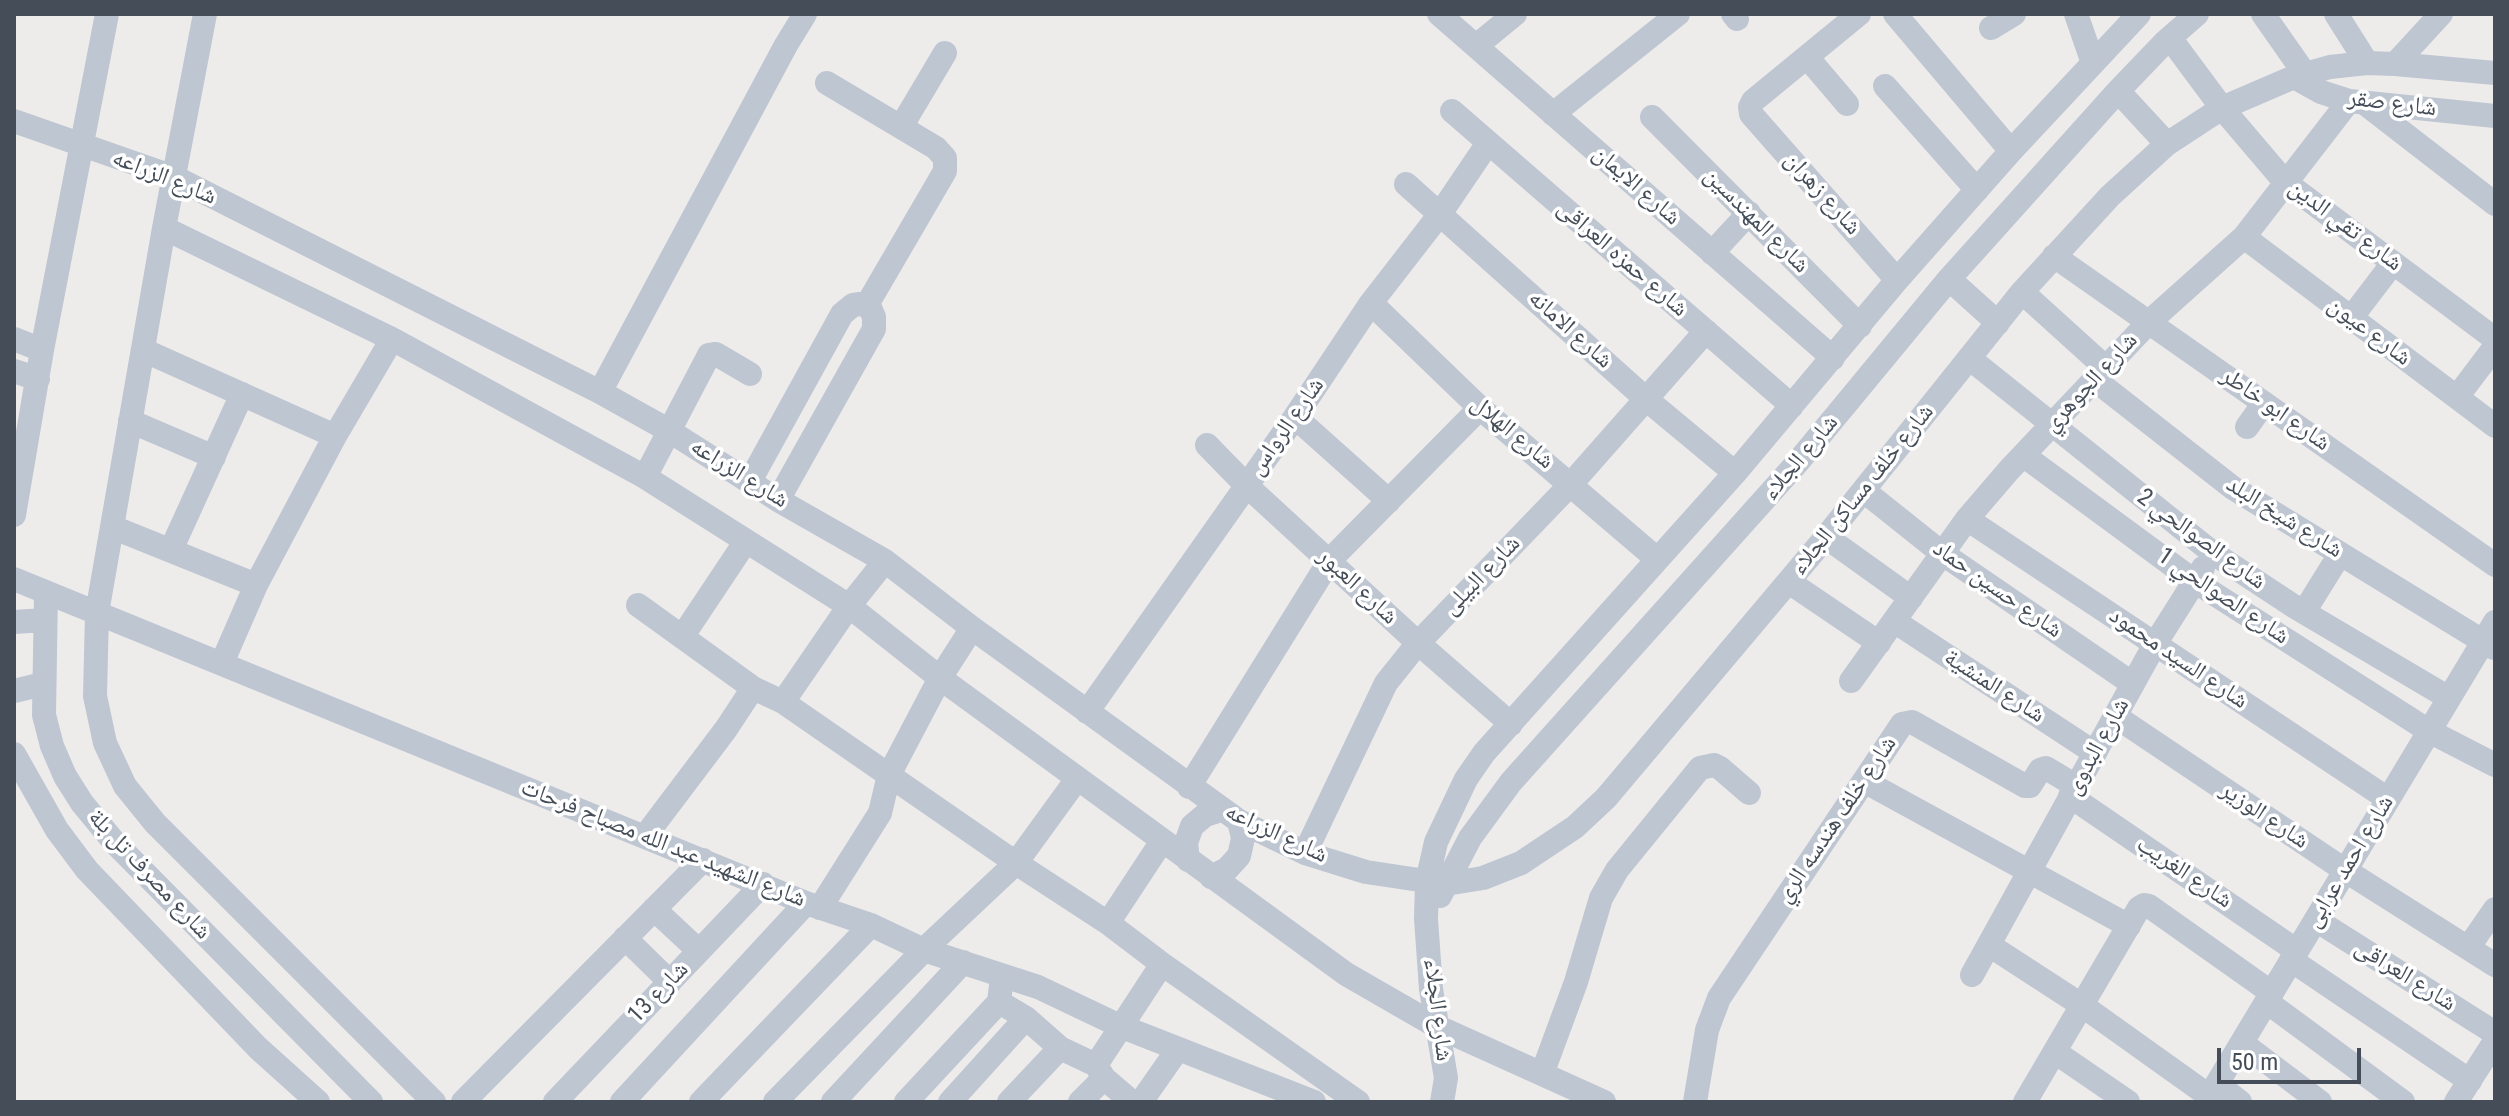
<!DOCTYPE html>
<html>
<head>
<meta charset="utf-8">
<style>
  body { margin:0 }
  #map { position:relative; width:2509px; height:1116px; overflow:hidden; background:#eeebeb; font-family:"Roboto Condensed",sans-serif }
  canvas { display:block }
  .frame { position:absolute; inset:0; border:16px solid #444d58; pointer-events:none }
  .scale { position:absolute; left:2217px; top:1048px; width:144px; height:36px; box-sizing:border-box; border:4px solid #444d58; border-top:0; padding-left:10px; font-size:24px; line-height:28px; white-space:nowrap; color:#444d58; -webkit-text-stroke:6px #fff; paint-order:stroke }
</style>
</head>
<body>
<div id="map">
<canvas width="2509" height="1116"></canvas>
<div class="frame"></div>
<div class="scale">50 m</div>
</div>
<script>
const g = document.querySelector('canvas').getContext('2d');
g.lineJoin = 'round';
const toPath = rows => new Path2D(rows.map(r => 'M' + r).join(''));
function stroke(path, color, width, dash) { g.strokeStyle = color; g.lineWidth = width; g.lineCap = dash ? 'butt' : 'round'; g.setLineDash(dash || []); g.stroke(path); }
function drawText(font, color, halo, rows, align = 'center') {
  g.font = font + ' "Roboto Condensed","Noto Naskh Arabic",sans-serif'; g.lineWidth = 7; g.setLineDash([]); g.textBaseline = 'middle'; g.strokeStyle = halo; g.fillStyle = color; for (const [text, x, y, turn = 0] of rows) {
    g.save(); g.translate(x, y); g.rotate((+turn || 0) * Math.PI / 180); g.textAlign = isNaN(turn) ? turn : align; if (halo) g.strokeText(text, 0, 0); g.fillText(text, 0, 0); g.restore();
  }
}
stroke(toPath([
  [205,14,164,228,97,613,95,696,105,743,125,786,155,823,434,1102],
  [1439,14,1833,358],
  [1733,14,1737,19],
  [1859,14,1753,101,1750,107,1751,114,1897,280],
  [1895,14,2011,151],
  [2076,14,2093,63],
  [2263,14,2305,74],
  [2336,14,2367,63],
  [1991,28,2014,14],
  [2170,38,2222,108,2285,182,2491,336,2495,343,2494,348,2457,397],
  [1476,46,1515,14],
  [1807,57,1847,104],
  [2395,64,2441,14],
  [2294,77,2321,92,2349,101,2495,116],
  [827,83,936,148,945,158,945,171,868,303],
  [1885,86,1977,190],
  [2118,91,2167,144],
  [2367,105,2495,204],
  [1452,111,1792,406],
  [1553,114,1678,14],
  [1652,117,1860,326],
  [14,121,174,177,600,392,668,430,778,500,885,561,972,628,1239,821,1305,853,1366,872,1446,884,1483,878,1521,863,1575,827,1606,798,1826,537,2022,292,2110,196,2167,144,2222,108,2294,77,2330,67,2367,63,2395,64,2495,73],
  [901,127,945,53],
  [1406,184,1646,399,1735,473],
  [164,228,392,339,645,477,849,606,940,678,1346,974,1438,1027,1604,1102],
  [2244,237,2495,426],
  [1712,253,1749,213],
  [2054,256,2495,565],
  [1949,279,1998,323],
  [2022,292,2106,368],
  [1371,303,1480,408,1657,559],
  [2351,318,2393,263],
  [14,339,42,350],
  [143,350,335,436],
  [1969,358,2213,553,2295,607,2449,698],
  [14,371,38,379],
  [2095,380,2233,488,2494,648],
  [600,392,786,45,805,14],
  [1295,417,1389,501],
  [130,421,214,457],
  [2247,427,2264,403],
  [1207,445,1246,485,1418,643,1511,724],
  [2023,455,2194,581,2429,731,2495,765],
  [645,477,709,355,716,354,750,374],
  [750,481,842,314,853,305,868,303],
  [1864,491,1943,554,2133,684],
  [778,500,874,329,874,317,868,303],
  [14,515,42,350,107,14],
  [1967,519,2388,799],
  [112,527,256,585],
  [1826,537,1911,598],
  [171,550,242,394],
  [14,579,806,903,871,925,924,950,1038,987,1120,1026,1314,1102],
  [1789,582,1879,643],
  [46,592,44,715,52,746,65,776,82,803,115,843,371,1102],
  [638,605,753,688,783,702,1016,863,1108,923,1162,964,1358,1102],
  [2304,612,2340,554],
  [1894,621,2095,753],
  [14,622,45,620],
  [682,637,746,541],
  [222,663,256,585,335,436,392,339],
  [1851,681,1967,519,2009,470,2149,322,2244,237,2349,101],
  [14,691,43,684],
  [783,702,849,606,885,561],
  [1087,712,1295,417,1371,303,1440,214,1488,143],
  [2115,716,2346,871,2495,965],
  [14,754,57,830,87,870,258,1048,318,1102],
  [1864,781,2129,926],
  [1189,787,1330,560,1480,408],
  [2070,796,2297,951],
  [646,835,726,729,753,688],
  [1305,853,1386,683,1418,643,1571,484,1706,331],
  [1188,860,1186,843,1192,826,1205,815,1221,810],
  [1211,877,1227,869,1239,856,1243,838,1239,821],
  [1440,896,1470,838,1511,782,1797,463,1949,279,2118,91,2165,42,2197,14],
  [820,908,880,813,889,775,940,678,972,628],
  [654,909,699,951],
  [2316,920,2495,1033],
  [1108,923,1162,841],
  [625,938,670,982],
  [1989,945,2083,1006,2209,1096],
  [2468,948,2495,909],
  [2291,960,2470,1081],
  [1972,975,2155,644,2203,568],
  [1002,977,999,1002,1026,1018,1060,1048,1096,1065,1104,1078,1132,1102],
  [2267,1002,2403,1102],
  [2242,1043,2320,1102],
  [2055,1052,2128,1102],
  [1096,1065,1162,964],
  [1542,1074,1576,982,1601,898,1617,870,1700,768,1714,765,1720,768,1749,793],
  [2217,1084,2240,1102],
  [463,1102,703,860],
  [555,1102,763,884],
  [622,1102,806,903],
  [701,1102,871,925],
  [775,1102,932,942,1016,863,1077,779],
  [833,1102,963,962],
  [906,1102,999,1002],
  [950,1102,1026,1018],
  [1009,1102,1060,1048],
  [1080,1102,1104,1078],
  [1141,1102,1178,1049],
  [1442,1102,1446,1078,1431,989,1426,919,1427,882,1436,842,1466,779,1484,753,1735,473,1897,280,2011,151,2139,14],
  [1695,1102,1707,1030,1719,998,1902,724,1912,722,2025,786,2030,786,2040,770,2046,768,2076,786],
  [2025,1102,2139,908,2144,905,2149,906,2272,993],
  [2206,1102,2495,622],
  [2456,1102,2495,1041]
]), '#bec6d1', 24);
drawText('24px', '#444d58', '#fff', [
  ["شارع صقر",2392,104,7],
  ["شارع الزراعه",164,178,22],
  ["شارع الايمان",1636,186,41],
  ["شارع زهران",1822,194,48],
  ["شارع المهندسين",1756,221,45],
  ["شارع تقي الدين",2345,226,37],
  ["شارع حمزه العراقى",1622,259,41],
  ["شارع الامانه",1570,330,42],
  ["شارع عيون",2369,332,37],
  ["شارع الجوهري",2091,383,-47],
  ["شارع ابو خاطر",2275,410,35],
  ["شارع الرواس",1287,427,-55],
  ["شارع الهلال",1512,433,40],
  ["شارع الجلاء",1801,458,-50],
  ["شارع الزراعه",739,474,32],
  ["شارع خلف مساكن الجلاء",1863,490,-51],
  ["شارع شيخ البلد",2284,518,32],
  ["شارع الصوالحي 2",2201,540,36],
  ["شارع البيلى",1482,576,-46],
  ["شارع العبور",1357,587,43],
  ["شارع حسين حماد",1997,590,35],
  ["شارع الصوالحي 1",2223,597,34],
  ["شارع السيد محمود",2178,659,34],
  ["شارع المنشية",1994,687,33],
  ["شارع البدوى",2098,747,-61],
  ["شارع الوزير",2264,816,34],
  ["شارع خلف هندسه الري",1837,820,-56],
  ["شارع الزراعه",1276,834,25],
  ["شارع الشهيد عبد الله مصباح فرحات",663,844,22],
  ["شارع احمد عرابى",2350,862,-59],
  ["شارع الغريب",2184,873,34],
  ["شارع مصرف تل بلة",149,875,47],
  ["شارع العراقى",2405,976,32],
  ["شارع 13",659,993,-46],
  ["شارع الجلاء",1437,1010,83]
]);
</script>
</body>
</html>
